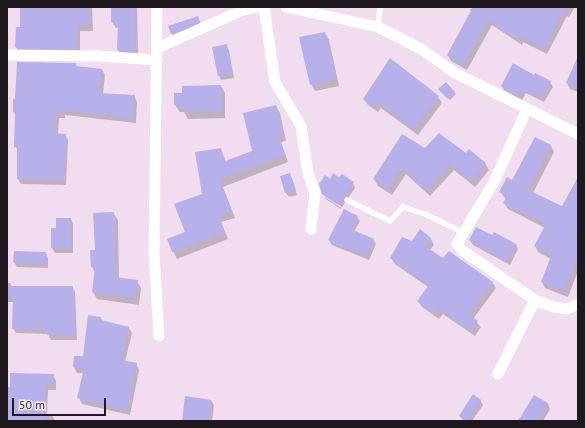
<!DOCTYPE html>
<html>
<head>
<meta charset="utf-8">
<style>
  body { margin:0 }
  #map { position:relative; width:585px; height:428px; overflow:hidden; background:#f2dcf0; font-family:"PT Sans",sans-serif }
  canvas { display:block }
  .frame { position:absolute; inset:0; border:8px solid #1f181e; pointer-events:none }
  .scale { position:absolute; left:12px; top:398px; width:94px; height:18px; box-sizing:border-box; border:2px solid #1f181e; border-top:0; padding-left:5px; font-size:12px; line-height:14px; white-space:nowrap; color:#1f181e; -webkit-text-stroke:3px #ffeafd; paint-order:stroke }
</style>
</head>
<body>
<div id="map">
<canvas width="585" height="428"></canvas>
<div class="frame"></div>
<div class="scale">50 m</div>
</div>
<script>
const g = document.querySelector('canvas').getContext('2d');
g.lineJoin = 'round';
function fill(path, color) { g.fillStyle = color; g.fill(path, 'evenodd'); }
const toPath = rows => new Path2D(rows.map(r => 'M' + r).join(''));
function stroke(path, color, width, dash) { g.strokeStyle = color; g.lineWidth = width; g.lineCap = dash ? 'butt' : 'round'; g.setLineDash(dash || []); g.stroke(path); }
fill(toPath([
  [21,7,92,7,93,31,80,31,80,55,20,53,16,47,21,28],
  [112,7,137,7,138,57,122,56,118,50,119,27,116,28,112,22],
  [473,7,575,7,569,17,567,16,547,54,523,42,522,45,492,25,467,70,451,61,448,55,472,12,470,10],
  [197,18,202,26,174,38,169,27],
  [325,33,329,40,339,86,315,91,311,84],
  [226,45,229,50,234,78,221,80,219,75],
  [76,64,77,67,102,70,105,75,103,94,134,96,137,102,136,123,65,115,65,118,59,118,58,135,65,135,68,140,66,185,21,184,18,179,18,150,15,146,16,116,14,112,14,100],
  [578,67,578,92,570,89,567,83],
  [535,77,550,82,553,87,544,102,526,93,522,100,504,90,502,86],
  [446,83,456,94,450,100,441,91],
  [221,86,225,93,225,118,188,119,184,112,180,112,175,105,175,94],
  [438,97,442,103,418,135,381,108,378,112,368,105,364,99],
  [276,106,280,113,286,141,281,142,288,162,223,187,235,218,221,222,228,239,177,259,168,240,187,232,221,149,226,162,253,151],
  [536,138,551,146,554,152,533,193,563,208,578,177,578,271,568,297,545,288,542,282,551,259,538,252,535,246,545,228,508,209,504,203,506,199,500,192,512,182],
  [425,149,466,155,485,163,489,170,475,187,454,170,430,196,406,174,392,195,378,186,374,179],
  [290,174,297,195,289,197,286,193],
  [339,179,353,183,355,188,342,207,323,193,330,180],
  [325,197,341,208,341,209,326,199],
  [113,213,118,220,119,279,137,281,141,288,139,305,97,299,93,292,95,273,92,267,96,251],
  [357,217,360,221,354,232,373,239,376,244,369,260,332,245,329,240],
  [71,219,73,224,73,253,55,253,52,248,57,229],
  [420,230,431,239,434,245,429,251,443,260,492,282,496,288,473,319,481,327,475,336,443,314,439,319,422,307,418,301,428,287,395,264,391,258,413,242],
  [492,237,516,244,518,249,510,265,473,245,470,240],
  [46,253,48,258,48,268,17,267,14,262],
  [7,283,10,283,12,287,72,287,75,292,77,340,51,340,48,334,16,333,13,328,14,302,7,302],
  [100,317,103,321,129,328,132,333,125,362,136,364,139,370,130,415,82,404,79,398,84,373,77,373,74,367,83,357],
  [53,375,56,381,56,390,48,390,47,415,52,415,55,421,13,421,7,408,7,388],
  [534,396,548,404,550,409,543,421,519,421],
  [211,400,214,405,212,421,183,421],
  [480,400,483,405,472,421,463,420,460,416]
]), '#0003');
fill(toPath([
  [20,7,89,7,90,24,77,25,76,49,18,48,15,47,16,27,20,27],
  [111,7,135,7,135,51,117,50,118,22,111,22],
  [473,7,566,7,544,49,520,36,518,39,488,20,463,65,447,55],
  [198,16,200,22,171,34,168,26],
  [325,32,336,79,310,85,299,37],
  [227,44,232,73,218,76,212,47],
  [578,56,578,88,566,83],
  [390,58,439,96,414,129,378,102,374,107,363,99],
  [17,62,76,63,76,66,102,69,99,93,135,95,133,118,62,110,62,113,56,113,55,133,66,134,64,179,17,179,17,147,14,147,15,112,13,112,13,99,15,99],
  [513,63,534,75,535,73,551,81,542,98,523,89,519,96,501,86],
  [446,82,455,92,448,99,438,89],
  [221,85,222,111,182,112,182,105,174,105,174,93,182,93,182,86],
  [276,105,283,134,278,135,285,155,219,179,231,211,218,215,225,232,172,252,167,239,185,232,174,204,202,194,195,152,221,148,223,162,252,151,243,113],
  [439,133,466,153,469,149,486,163,471,181,450,164,426,190,401,168,388,189,373,179,402,134,425,148],
  [535,137,551,145,528,190,562,206,578,177,578,232,574,239,578,241,578,266,575,265,564,291,541,282,551,256,534,246,546,224,503,203,507,196,499,192,507,177,512,180],
  [290,173,296,190,285,193,280,176],
  [333,173,339,177,342,174,354,182,338,205,322,194,319,184,325,175,330,179],
  [344,209,358,216,351,229,374,239,366,256,328,240],
  [114,212,116,277,138,280,135,298,92,292,95,267,91,267,90,250,95,250,93,213],
  [56,218,71,218,71,248,51,248,51,228,56,228],
  [476,227,492,235,494,232,516,244,507,261,469,240],
  [420,229,431,238,425,246,443,258,449,251,493,282,469,314,478,321,471,331,439,309,435,314,417,301,429,285,390,258,402,237,412,241],
  [14,251,46,252,46,264,13,262],
  [7,286,73,286,75,335,47,335,47,329,12,329,13,297,7,297],
  [88,315,101,317,101,320,129,327,121,360,137,363,127,410,77,398,84,368,73,367,74,356,83,356],
  [10,373,54,374,53,385,45,384,44,421,7,421,7,387,10,387],
  [473,394,481,400,467,421,459,416],
  [534,395,548,403,538,421,518,421],
  [185,396,211,400,209,421,182,421]
]), '#b6b1ea');
stroke(toPath([
  [378,27,380,7],
  [347,200,390,221,403,207,425,214,462,232]
]), '#fff', 5.5);
stroke(toPath([
  [157,7,154,253,159,336],
  [264,7,275,82,301,126,308,173,315,193,311,229],
  [286,7,378,27,421,49,455,73,578,134],
  [157,48,241,11,257,7],
  [7,55,98,56,157,60],
  [527,109,494,182,457,244,463,251,535,300,554,307,567,309,578,304],
  [498,374,535,300]
]), '#fff', 11);
</script>
</body>
</html>
